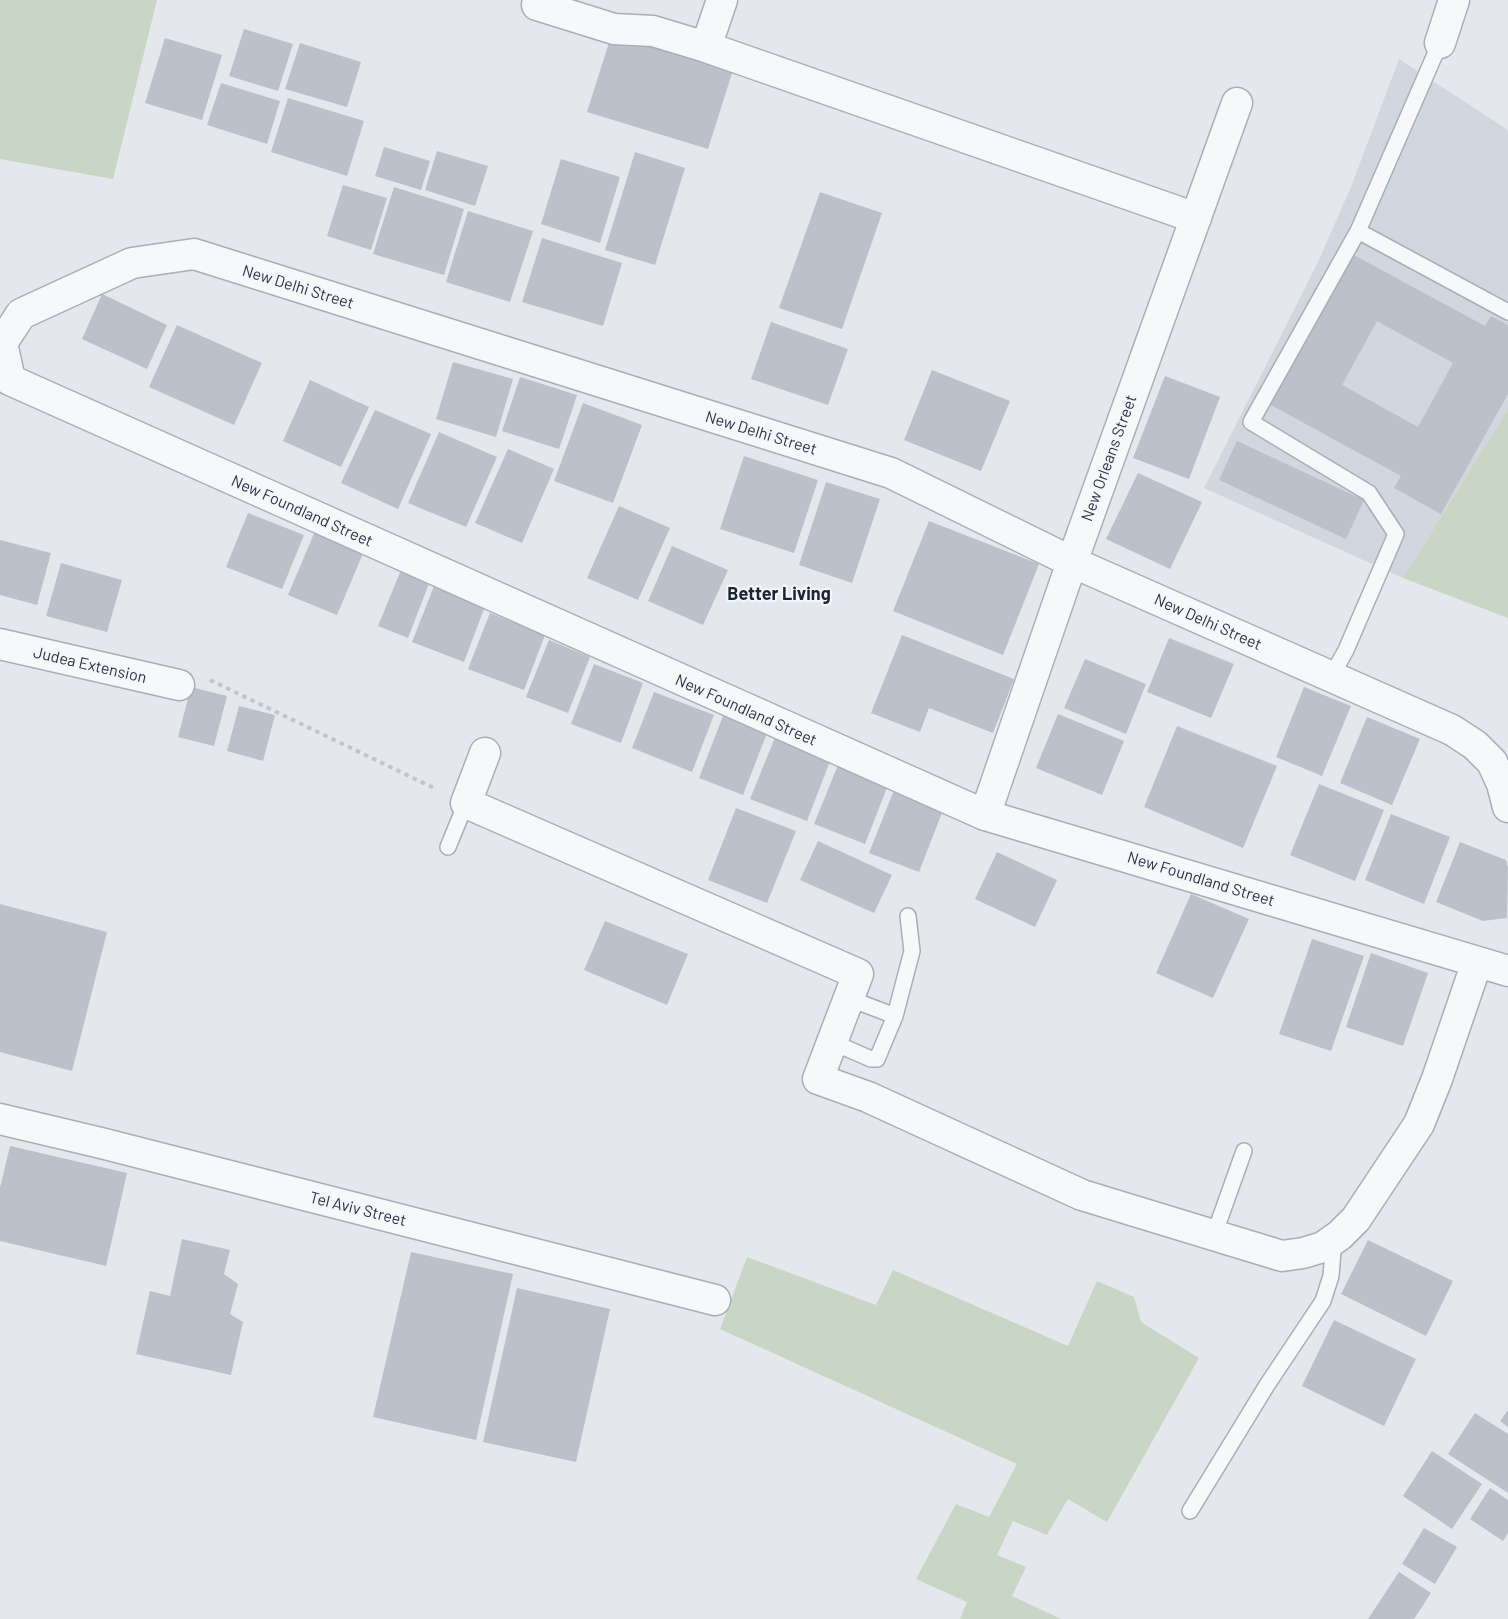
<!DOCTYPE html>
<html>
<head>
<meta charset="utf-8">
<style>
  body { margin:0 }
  canvas { display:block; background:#e4e7ec }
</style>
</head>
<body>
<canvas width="1508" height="1619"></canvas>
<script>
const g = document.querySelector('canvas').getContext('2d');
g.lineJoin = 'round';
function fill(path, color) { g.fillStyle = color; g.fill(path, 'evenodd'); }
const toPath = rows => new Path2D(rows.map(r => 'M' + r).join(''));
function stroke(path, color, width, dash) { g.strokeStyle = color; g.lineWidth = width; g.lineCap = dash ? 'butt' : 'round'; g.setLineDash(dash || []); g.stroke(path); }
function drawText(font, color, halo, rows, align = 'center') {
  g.font = font + ' Barlow,sans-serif'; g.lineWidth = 4.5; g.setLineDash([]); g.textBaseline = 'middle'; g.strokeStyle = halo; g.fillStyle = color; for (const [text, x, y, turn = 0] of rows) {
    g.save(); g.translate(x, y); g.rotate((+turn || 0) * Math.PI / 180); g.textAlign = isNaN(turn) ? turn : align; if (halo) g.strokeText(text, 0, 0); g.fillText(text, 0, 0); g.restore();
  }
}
fill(toPath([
  [1399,59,1508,130,1508,409,1403,578,1204,488,1318,262,1351,187]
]), '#d2d6de');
fill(toPath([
  [0,0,157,0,113,179,0,159],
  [1508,409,1508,618,1403,578],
  [747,1257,876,1305,893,1270,1068,1346,1097,1281,1134,1297,1141,1322,1199,1358,1107,1522,1068,1499,1047,1535,1013,1521,997,1555,1026,1567,1012,1596,1061,1619,960,1619,967,1602,916,1579,956,1504,989,1517,1017,1464,720,1329]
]), '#c9d6c5');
fill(toPath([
  [244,29,293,44,278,91,229,76],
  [612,33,733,70,708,149,587,112],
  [165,38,222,55,202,120,145,103],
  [300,43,361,62,347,107,285,89],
  [221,83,280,101,267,144,207,125],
  [288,98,364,121,347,176,271,152],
  [384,147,430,161,421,190,375,176],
  [437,151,488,166,475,206,425,190],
  [635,152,685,168,655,265,605,250],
  [561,159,620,177,600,243,541,224],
  [343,185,387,198,371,250,327,236],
  [394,187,464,209,444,275,373,254],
  [820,192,882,213,842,329,779,308],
  [468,211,533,231,510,302,446,282],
  [542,238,622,263,603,326,522,302],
  [1352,254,1485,326,1491,316,1508,325,1508,394,1441,514,1394,488,1401,476,1269,404],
  [1377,321,1453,363,1418,427,1342,385],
  [102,294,167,325,147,369,82,339],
  [771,322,848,349,828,405,751,379],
  [177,325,262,363,234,425,149,387],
  [453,362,513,379,496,437,436,419],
  [932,370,1010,401,981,471,904,440],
  [1165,376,1220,397,1189,479,1133,458],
  [520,377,577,395,559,449,502,431],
  [310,380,369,407,341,467,283,441],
  [583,403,642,425,613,503,554,481],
  [375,410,431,434,398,509,341,483],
  [439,432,497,457,466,527,408,503],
  [1237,441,1364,500,1346,539,1219,480],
  [508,449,554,469,522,543,475,523],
  [744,456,818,480,794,553,720,529],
  [1138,473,1202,502,1170,569,1106,539],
  [826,482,880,499,852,583,799,565],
  [619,506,670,528,638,600,587,578],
  [248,513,304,535,282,589,226,567],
  [929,521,1039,564,1003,655,893,611],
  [315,531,364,551,337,615,288,595],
  [0,540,51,553,37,605,0,595],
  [672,546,728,570,703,625,648,601],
  [61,563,122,580,107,632,46,616],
  [403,565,432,576,408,638,378,626],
  [434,586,485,606,464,662,412,642],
  [490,613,545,635,524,690,468,669],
  [902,635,1014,679,993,733,929,708,920,732,871,713],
  [1169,638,1234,664,1211,718,1147,692],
  [549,640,590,657,568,713,526,697],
  [1085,659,1146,684,1126,734,1064,708],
  [594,664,643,683,621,743,571,724],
  [191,687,227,696,214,746,178,737],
  [1304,687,1351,706,1322,776,1276,757],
  [654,692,714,715,692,772,632,748],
  [239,706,275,715,263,761,227,751],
  [1058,714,1124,741,1102,795,1036,768],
  [723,716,767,733,743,795,699,778],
  [1367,717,1420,739,1392,805,1340,783],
  [1177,726,1277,766,1243,848,1144,807],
  [776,735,832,756,807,821,750,799],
  [838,765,888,785,865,844,814,824],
  [1319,784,1384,810,1355,881,1290,855],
  [896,785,945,805,919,872,869,853],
  [736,808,796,831,767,903,708,880],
  [1391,814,1450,837,1424,904,1365,880],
  [818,841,892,875,874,913,800,880],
  [1460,842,1506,860,1508,868,1507,918,1483,921,1436,902],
  [997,852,1057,880,1035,927,975,899],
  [1191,894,1249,919,1213,998,1156,973],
  [0,904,107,932,72,1071,0,1052],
  [605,921,688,954,667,1005,584,970],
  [1312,939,1364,956,1331,1051,1279,1034],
  [1371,953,1428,973,1403,1046,1346,1027],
  [10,1146,127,1173,106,1266,0,1241,0,1188],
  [182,1239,230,1250,224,1274,238,1284,230,1314,243,1322,231,1375,136,1354,150,1291,170,1296],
  [1368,1240,1453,1281,1426,1336,1341,1294],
  [411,1252,513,1274,476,1440,373,1417],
  [517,1288,610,1309,576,1462,483,1442],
  [1334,1320,1416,1359,1384,1426,1302,1386],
  [1508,1410,1508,1427,1500,1421],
  [1475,1413,1508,1434,1508,1493,1448,1454],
  [1432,1451,1482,1484,1452,1529,1403,1496],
  [1490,1488,1508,1500,1508,1533,1503,1541,1470,1519],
  [1424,1528,1457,1547,1435,1584,1402,1564],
  [1399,1572,1431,1593,1414,1619,1368,1619]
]), '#bbc0ca');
const service = toPath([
  [1358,231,1508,312],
  [1331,677,1346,650,1396,534,1369,493,1251,422,1358,231,1440,43],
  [448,847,466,803],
  [895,1016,912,951,908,916],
  [832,1042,871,1059,877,1059,895,1016,848,998],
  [1214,1235,1244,1151],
  [1190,1511,1267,1385,1323,1301,1331,1276,1334,1239]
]);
const minor = toPath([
  [537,5,614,29,653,31,706,47,1196,218],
  [1440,43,1454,0],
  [706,47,722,0],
  [0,644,179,685],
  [485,753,466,803,858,974,818,1079,868,1097,1082,1195,1282,1256,1303,1253,1323,1247,1340,1235,1356,1219,1419,1124,1437,1079,1477,962],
  [1508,807,1502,784,1492,762,1475,745,1452,730,1072,562,891,473,194,254,132,263,21,314,2,343,10,380,985,815,1508,971],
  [985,815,1072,562,1237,103],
  [0,1119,101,1143,715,1300]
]);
stroke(service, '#a9aeb7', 18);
stroke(minor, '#a9aeb7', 33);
stroke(toPath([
  [210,680,436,789]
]), '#c2c5cb', 4, [4.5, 4.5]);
stroke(service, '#f7f8fa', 15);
stroke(minor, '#f7f8fa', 30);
drawText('16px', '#2b3445', '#f4f6f9', [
  ["New Delhi Street",298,287,17],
  ["New Delhi Street",761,433,17],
  ["New Orleans Street",1109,458,-70],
  ["New Foundland Street",302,511,24],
  ["New Delhi Street",1208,622,24],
  ["Judea Extension",90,665,13],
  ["New Foundland Street",746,710,24],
  ["New Foundland Street",1201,879,17],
  ["Tel Aviv Street",358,1209,14]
]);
drawText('bold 18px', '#1d2536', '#f4f6f9', [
  ["Better Living",779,594]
]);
</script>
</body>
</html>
